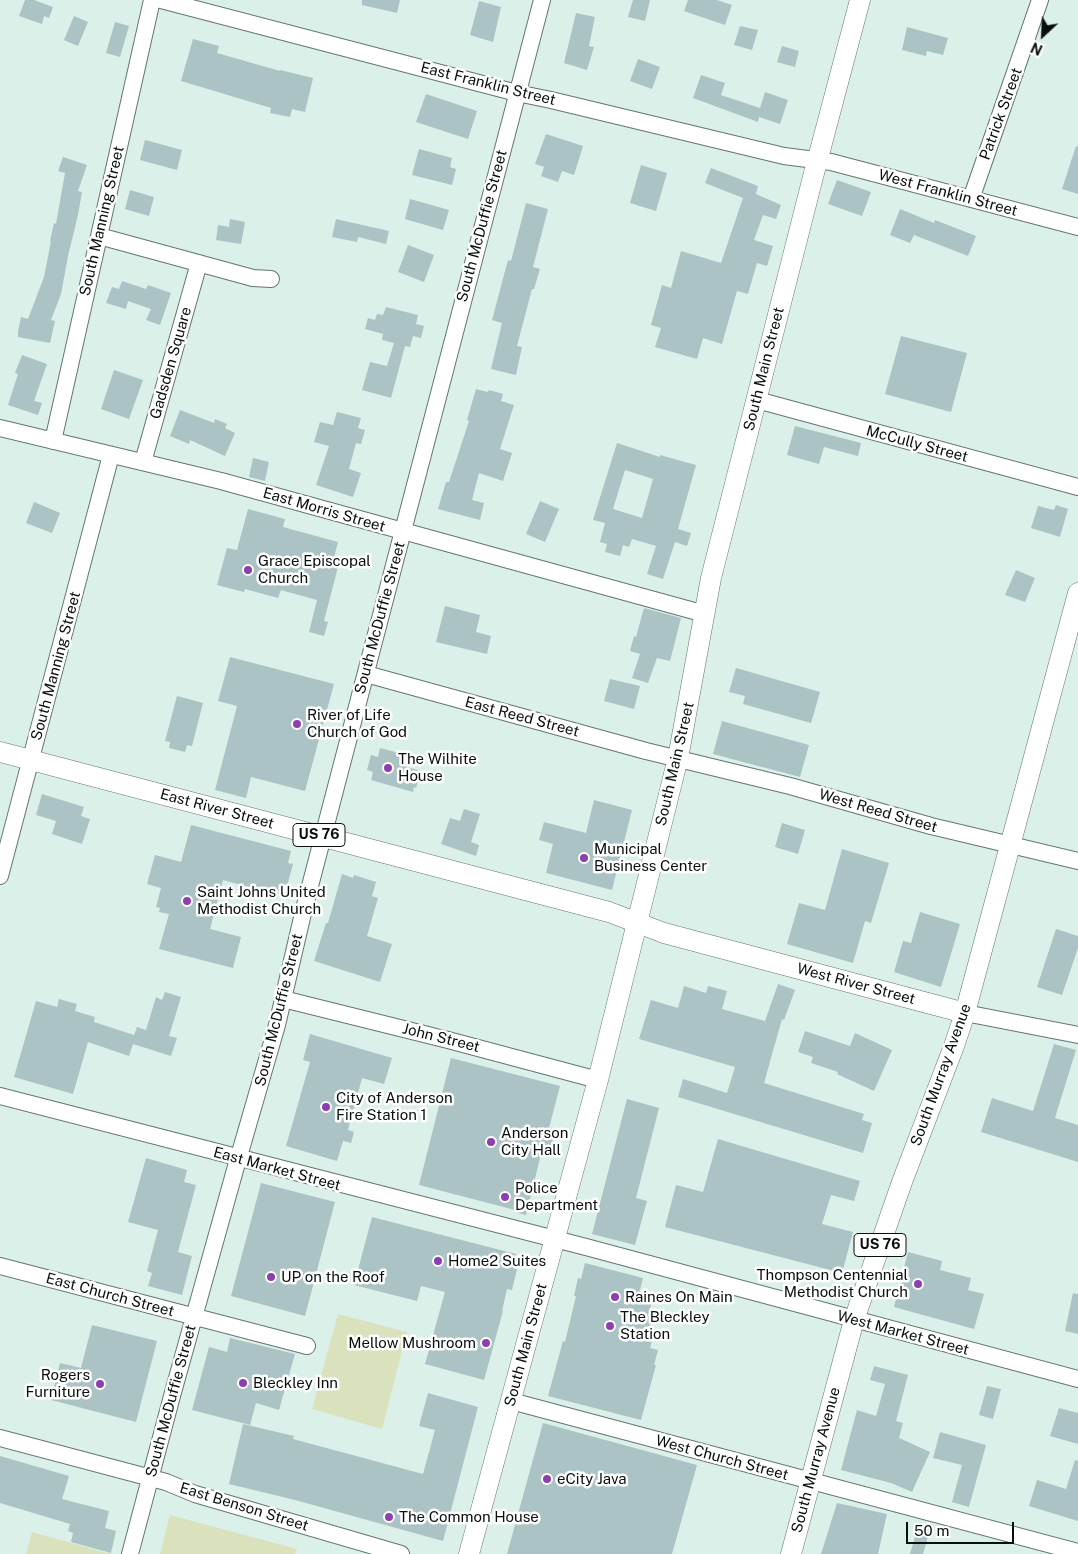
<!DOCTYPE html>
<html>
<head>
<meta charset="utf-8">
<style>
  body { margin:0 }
  #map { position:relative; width:1078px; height:1554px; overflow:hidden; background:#daf0e9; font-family:"Public Sans",sans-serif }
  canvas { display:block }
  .north { position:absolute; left:1018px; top:10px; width:50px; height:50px; -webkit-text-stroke:4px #fff; paint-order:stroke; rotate:205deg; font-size:14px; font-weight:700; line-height:20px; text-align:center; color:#070f0c }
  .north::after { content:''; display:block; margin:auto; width:18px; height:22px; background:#070f0c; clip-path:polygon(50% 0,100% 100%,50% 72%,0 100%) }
  .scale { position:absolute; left:906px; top:1522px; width:108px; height:22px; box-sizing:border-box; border:2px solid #070f0c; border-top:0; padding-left:6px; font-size:15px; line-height:18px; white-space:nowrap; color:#070f0c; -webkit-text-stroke:4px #fff; paint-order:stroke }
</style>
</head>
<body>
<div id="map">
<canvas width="1078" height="1554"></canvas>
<div class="north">N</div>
<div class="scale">50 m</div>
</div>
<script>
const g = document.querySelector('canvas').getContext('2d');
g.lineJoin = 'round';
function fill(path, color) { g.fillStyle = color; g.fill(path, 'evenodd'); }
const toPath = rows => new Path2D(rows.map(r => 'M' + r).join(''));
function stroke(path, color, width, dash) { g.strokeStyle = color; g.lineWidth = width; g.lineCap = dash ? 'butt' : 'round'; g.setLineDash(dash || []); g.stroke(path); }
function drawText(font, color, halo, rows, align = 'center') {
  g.font = font + ' "Public Sans",sans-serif'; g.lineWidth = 5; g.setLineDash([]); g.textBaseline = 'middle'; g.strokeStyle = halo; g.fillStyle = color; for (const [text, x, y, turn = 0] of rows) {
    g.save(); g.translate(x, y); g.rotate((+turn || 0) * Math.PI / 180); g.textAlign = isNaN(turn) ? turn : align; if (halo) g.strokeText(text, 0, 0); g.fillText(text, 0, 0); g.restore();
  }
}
fill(toPath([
  [338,1314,407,1332,382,1429,312,1409],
  [170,1515,297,1549,295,1554,160,1554],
  [32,1532,111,1554,26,1554]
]), '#d9e2bd');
fill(toPath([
  [25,0,34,0,53,7,49,18,44,16,42,24,19,16],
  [362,0,400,0,397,13,362,5],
  [633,0,650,0,645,21,628,17],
  [688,0,717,0,732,5,725,25,684,11],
  [479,1,501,7,493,42,470,35],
  [576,13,595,17,589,46,594,47,587,70,564,63],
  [74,16,88,22,78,46,64,40],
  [115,22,129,26,120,57,106,53],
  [740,26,758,30,752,50,734,45],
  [907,27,948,38,943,55,927,51,926,56,902,50],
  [193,39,219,46,217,53,280,71,280,70,313,78,305,112,292,109,290,117,270,113,271,108,181,81],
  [782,46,799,51,795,67,777,62],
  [638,59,660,67,652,89,630,81],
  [701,75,725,83,721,95,760,108,765,92,788,100,780,124,759,117,758,122,693,98],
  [426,94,477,111,468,139,416,122],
  [546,134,583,146,574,175,562,171,558,182,541,176,544,167,535,164],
  [145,140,182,150,177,170,140,160],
  [1076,146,1078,147,1078,194,1062,189],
  [419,149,452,158,450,167,456,169,452,185,412,175],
  [63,157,87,165,78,191,82,192,78,215,68,256,61,294,51,320,55,321,50,343,18,337,18,332,21,317,28,319,44,277,51,241,50,241,54,223,56,224,65,173,58,171],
  [641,165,667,173,656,211,630,203],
  [711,168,758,186,756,194,781,205,776,219,763,215,754,240,773,246,767,266,757,263,748,294,737,291,722,344,703,338,697,359,655,347,661,328,651,325,662,285,671,288,681,251,721,263,743,198,705,183],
  [837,180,871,192,862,216,828,204],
  [130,190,154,197,149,216,125,209],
  [410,199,449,210,443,230,405,219],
  [526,203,548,209,533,267,540,269,534,289,532,289,517,346,522,347,516,375,491,369,502,323,492,320,508,260,511,261],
  [900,209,934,223,935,220,976,236,968,256,914,235,910,243,890,235],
  [230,219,245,222,241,244,216,240,218,225,229,227],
  [336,219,389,231,386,244,358,237,357,242,332,237],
  [408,245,434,255,424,282,398,272],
  [122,281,146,289,148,285,171,293,160,325,146,320,151,309,128,301,126,309,106,303,112,287,119,289],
  [386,307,418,315,416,324,424,326,421,338,413,336,410,347,405,346,391,398,362,390,370,362,387,366,394,343,382,340,383,334,365,329,368,318,375,320,377,314,383,315],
  [901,336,967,353,951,412,885,394],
  [22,355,47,364,34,401,42,403,38,415,8,405,18,374,15,373],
  [114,370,143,380,129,419,101,409],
  [476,389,488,392,489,390,503,394,501,401,514,405,500,449,512,453,503,481,479,473,472,500,484,503,480,520,438,509,446,482,449,482,469,421,467,420],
  [180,410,214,423,215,419,227,424,225,428,235,433,225,456,190,440,189,444,170,436],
  [337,412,361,418,358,428,365,430,361,444,356,443,349,469,361,473,353,497,316,485,329,446,314,442,320,422,333,425],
  [795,426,861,443,858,456,824,447,819,464,787,455],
  [617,443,660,457,660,455,696,465,678,529,691,533,687,546,675,542,663,579,647,574,656,546,632,539,629,547,623,545,620,556,605,552,607,544,600,542,605,523,593,520],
  [625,470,653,479,642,518,613,509],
  [253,458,269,462,265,481,249,477],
  [540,501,559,509,545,542,526,534],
  [34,502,60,513,52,533,26,523],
  [1056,505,1068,509,1060,537,1031,528,1038,506,1054,510],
  [248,509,285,519,283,527,338,542,332,565,338,567,324,621,328,622,324,636,309,632,317,600,281,590,278,598,245,589,244,592,217,585,227,548,237,550],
  [1016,570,1035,578,1025,602,1005,595],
  [445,606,480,615,476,632,491,636,487,654,436,642],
  [644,608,681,618,670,661,657,658,648,683,632,678,640,654,630,651,634,636,636,637],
  [230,657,334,684,305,791,251,777,246,798,215,790,237,706,218,701],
  [736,668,820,692,811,723,743,704,745,696,729,692],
  [610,679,640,686,634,709,604,701],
  [177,696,203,703,192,746,187,745,185,752,169,748,170,742,165,741],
  [722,721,809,745,800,777,713,754],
  [380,748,403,754,400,765,421,771,416,788,414,787,413,792,371,780,373,772,367,770,371,755,378,757],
  [42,794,84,807,81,816,90,819,82,844,52,834,56,821,36,815],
  [594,800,632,810,612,890,546,873,553,844,539,840,544,822,586,833],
  [464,809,480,814,471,842,479,845,476,856,441,844,450,818,460,821],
  [782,823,805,830,798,854,775,847],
  [191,825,291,851,288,863,293,864,287,886,281,884,278,895,223,880,210,929,241,937,233,968,159,949,169,914,159,912,160,908,156,907,161,888,147,884,155,855,181,862],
  [842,849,889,863,871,923,865,921,853,963,787,944,799,903,825,910],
  [342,874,353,878,354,875,376,882,372,896,378,898,367,936,392,944,380,982,314,961,326,923,328,923],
  [920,912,960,924,941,987,894,972,903,941,911,943],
  [1056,929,1078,936,1078,948,1062,995,1037,987],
  [778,984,795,990,784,1020,782,1019,764,1083,864,1114,862,1120,872,1123,863,1153,678,1097,683,1079,727,1093,735,1067,639,1039,651,1000,678,1008,684,986,706,993,708,986,727,991,722,1009,765,1021],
  [165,992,181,997,169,1036,177,1038,171,1056,133,1044,129,1056,88,1042,73,1094,14,1077,36,1001,57,1007,59,999,77,1004,75,1011,95,1017,94,1022,134,1035,137,1027,146,1030,156,997,162,1000],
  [805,1031,850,1046,855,1033,892,1050,874,1091,837,1074,838,1072,811,1063,813,1057,798,1052],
  [310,1034,392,1058,384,1084,362,1078,348,1130,354,1132,351,1143,343,1141,337,1161,286,1146,310,1062,303,1060],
  [1054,1044,1076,1050,1055,1118,1078,1125,1078,1162,981,1132,992,1098,1033,1111],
  [451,1058,560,1086,549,1128,555,1130,549,1156,541,1154,526,1215,514,1212,515,1210,419,1185],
  [627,1099,659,1108,636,1198,647,1201,635,1245,592,1234],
  [718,1139,860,1181,854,1201,831,1195,822,1224,853,1232,842,1273,665,1227,676,1185,703,1192],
  [146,1158,187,1170,184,1182,196,1185,178,1252,192,1256,182,1295,148,1286,152,1273,147,1271,158,1230,128,1222],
  [261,1183,335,1202,305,1316,231,1296],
  [372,1217,516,1254,513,1268,517,1269,512,1290,507,1289,502,1311,503,1311,484,1380,425,1364,445,1292,421,1286,417,1301,354,1285],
  [908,1252,942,1261,940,1270,971,1278,968,1290,984,1294,974,1329,894,1307],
  [585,1263,643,1278,639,1294,653,1298,648,1316,653,1317,648,1336,653,1337,650,1348,658,1350,654,1365,656,1365,641,1420,548,1396,563,1341,565,1342,576,1296,574,1296,578,1278,581,1279],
  [1073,1293,1078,1294,1078,1334,1065,1331],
  [92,1325,157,1341,136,1422,51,1400,60,1363,81,1368],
  [230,1338,295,1354,279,1410,256,1403,250,1425,192,1410,209,1347,227,1352],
  [874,1366,908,1375,896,1421,903,1423,899,1438,930,1452,912,1492,891,1483,841,1470,857,1410,876,1416,885,1384,870,1380],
  [987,1386,1001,1389,993,1419,979,1415],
  [428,1393,478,1407,443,1541,295,1500,229,1484,243,1424,294,1436,293,1439,423,1474,435,1430,419,1426],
  [1059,1408,1078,1413,1078,1444,1050,1436],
  [543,1423,697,1465,672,1554,507,1554],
  [940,1432,986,1445,969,1507,952,1502,962,1465,933,1458],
  [0,1456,69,1476,62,1499,109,1511,105,1528,116,1531,111,1553,71,1542,73,1533,68,1531,70,1524,0,1503],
  [1075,1460,1078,1461,1078,1521,1029,1506,1037,1480,1066,1489],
  [837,1503,887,1514,878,1554,821,1554],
  [919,1523,931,1527,923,1554,910,1554]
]), '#acc3c5');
const minor = toPath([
  [161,0,517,93,551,100,784,156,831,162,1078,227],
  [971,199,1040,0],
  [99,236,253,278,271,279],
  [757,400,1078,487],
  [0,428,221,481,705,614],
  [53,441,152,0],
  [143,462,199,263],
  [366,674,646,751,790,786,931,826,1078,861],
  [0,876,111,455],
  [283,999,448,1040,598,1080],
  [965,1013,1078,1035],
  [0,1096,586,1247,1078,1379],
  [0,1266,307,1346],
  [511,1401,1078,1552],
  [0,1438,166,1482,195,1494,401,1554],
  [130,1554,172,1396,235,1170,277,1025,304,909,542,0]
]);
const major = toPath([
  [0,752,609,912,664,933,965,1013],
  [469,1554,598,1080,678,758,711,578,813,177,860,0],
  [791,1554,854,1320,902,1182,954,1046,965,1013,1078,593]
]);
stroke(minor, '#637670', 18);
stroke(major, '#637670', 21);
stroke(minor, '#fff', 16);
stroke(major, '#fff', 20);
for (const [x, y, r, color] of [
  [248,570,5,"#8e3faf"],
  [297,724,5,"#8e3faf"],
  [388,768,5,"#8e3faf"],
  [584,858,5,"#8e3faf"],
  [187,901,5,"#8e3faf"],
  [326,1107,5,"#8e3faf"],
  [491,1142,5,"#8e3faf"],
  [505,1197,5,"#8e3faf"],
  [438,1261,5,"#8e3faf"],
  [271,1277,5,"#8e3faf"],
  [918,1284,5,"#8e3faf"],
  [615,1297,5,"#8e3faf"],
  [610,1326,5,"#8e3faf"],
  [486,1343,5,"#8e3faf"],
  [243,1383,5,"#8e3faf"],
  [100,1384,5,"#8e3faf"],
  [547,1479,5,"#8e3faf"],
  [389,1517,5,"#8e3faf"]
]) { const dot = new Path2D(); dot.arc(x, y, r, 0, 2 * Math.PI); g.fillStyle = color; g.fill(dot); stroke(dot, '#fff', 2); }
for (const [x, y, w] of [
  [319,835,52],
  [880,1245,52]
]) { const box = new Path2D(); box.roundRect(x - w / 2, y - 11.5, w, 23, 4); g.fillStyle = '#fff'; g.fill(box); stroke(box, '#070f0c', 1); }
drawText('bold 14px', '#070f0c', null, [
  ["US 76",319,835],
  ["US 76",880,1245]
]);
drawText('15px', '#070f0c', '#fff', [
  ["East Franklin Street",488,84,14],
  ["Patrick Street",1001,114,-70],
  ["West Franklin Street",948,193,15],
  ["South Manning Street",102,221,-77],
  ["South McDuffie Street",482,226,-75],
  ["Gadsden Square",171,363,-74],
  ["South Main Street",764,369,-76],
  ["McCully Street",917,444,15],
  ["East Morris Street",324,510,16],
  ["South McDuffie Street",380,618,-75],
  ["South Manning Street",56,666,-75],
  ["East Reed Street",522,717,15],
  ["South Main Street",675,764,-77],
  ["East River Street",217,809,15],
  ["West Reed Street",878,811,16],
  ["West River Street",856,984,15],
  ["South McDuffie Street",279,1010,-76],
  ["John Street",441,1038,14],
  ["South Murray Avenue",941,1075,-70],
  ["East Market Street",277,1169,15],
  ["East Church Street",110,1295,15],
  ["West Market Street",903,1333,15],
  ["South Main Street",526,1345,-75],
  ["South McDuffie Street",171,1401,-75],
  ["West Church Street",722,1458,15],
  ["South Murray Avenue",816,1460,-75],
  ["East Benson Street",244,1507,17]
]);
drawText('15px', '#070f0c', '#fff', [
  ["Grace Episcopal",258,561],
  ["Church",258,578],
  ["River of Life",307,715],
  ["Church of God",307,732],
  ["The Wilhite",398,759],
  ["House",398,776],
  ["Municipal",594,849],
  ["Business Center",594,866],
  ["Saint Johns United",197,892],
  ["Methodist Church",197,909],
  ["City of Anderson",336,1098],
  ["Fire Station 1",336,1115],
  ["Anderson",501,1133],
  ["City Hall",501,1150],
  ["Police",515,1188],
  ["Department",515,1205],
  ["Home2 Suites",448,1261],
  ["Thompson Centennial",908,1275,"right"],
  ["Methodist Church",908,1292,"right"],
  ["UP on the Roof",281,1277],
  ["Raines On Main",625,1297],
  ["The Bleckley",620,1317],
  ["Station",620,1334],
  ["Mellow Mushroom",476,1343,"right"],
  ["Rogers",90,1375,"right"],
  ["Furniture",90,1392,"right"],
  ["Bleckley Inn",253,1383],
  ["eCity Java",557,1479],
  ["The Common House",399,1517]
], 'left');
</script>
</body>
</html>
